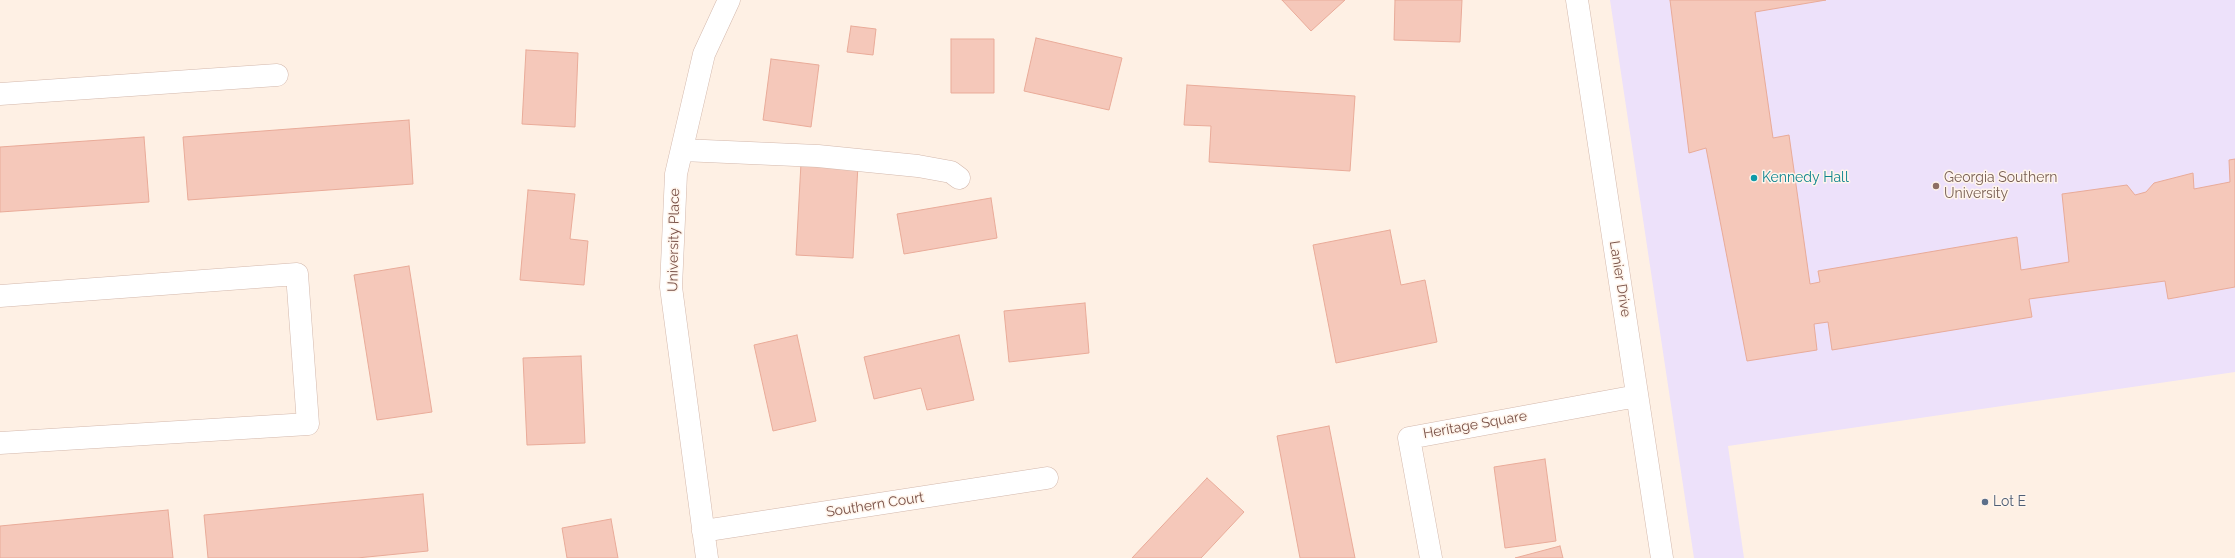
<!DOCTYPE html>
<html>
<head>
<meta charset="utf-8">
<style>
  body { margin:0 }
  canvas { display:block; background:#fef0e4 }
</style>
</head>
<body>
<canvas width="2235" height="558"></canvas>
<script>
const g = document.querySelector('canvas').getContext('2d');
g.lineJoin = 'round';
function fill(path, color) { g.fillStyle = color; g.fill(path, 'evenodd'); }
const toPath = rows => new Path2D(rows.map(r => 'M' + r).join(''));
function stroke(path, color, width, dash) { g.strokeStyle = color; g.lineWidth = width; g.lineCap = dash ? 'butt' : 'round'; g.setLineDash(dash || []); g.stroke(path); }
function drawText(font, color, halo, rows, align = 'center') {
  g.font = font + ' Raleway,sans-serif'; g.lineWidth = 3; g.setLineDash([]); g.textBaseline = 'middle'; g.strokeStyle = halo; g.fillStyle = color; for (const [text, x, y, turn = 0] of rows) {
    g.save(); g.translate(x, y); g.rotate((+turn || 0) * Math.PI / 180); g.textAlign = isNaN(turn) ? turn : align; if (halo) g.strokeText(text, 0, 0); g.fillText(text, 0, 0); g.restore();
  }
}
fill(toPath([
  [1610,0,2235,0,2235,372,1728,446,1744,558,1694,558]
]), '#ede1fa');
const building = toPath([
  [1282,0,1345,0,1311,31,1282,0],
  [1395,0,1462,0,1460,42,1394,40,1395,0],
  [1670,0,1826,0,1755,12,1773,138,1789,135,1810,284,1820,282,1818,271,2017,237,2021,270,2069,262,2062,194,2127,185,2135,195,2146,192,2154,183,2193,173,2194,189,2230,182,2229,160,2235,159,2235,287,2168,299,2165,281,2029,299,2032,317,1832,350,1828,322,1814,324,1817,350,1747,361,1706,148,1689,153,1670,0],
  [851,26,876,29,873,55,847,52,851,26],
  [1036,38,1122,58,1109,110,1024,91,1036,38],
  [951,39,994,39,994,93,951,93,951,39],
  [526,50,578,53,575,127,522,124,526,50],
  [771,59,819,65,811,127,763,120,771,59],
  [1187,85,1355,96,1350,171,1209,162,1211,126,1184,125,1187,85],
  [409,120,413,184,188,200,183,137,409,120],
  [144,137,149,202,0,212,0,147,144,137],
  [801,163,858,165,853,258,796,255,801,163],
  [528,190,575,194,570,239,588,241,584,285,520,280,528,190],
  [991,198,997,238,904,254,897,214,991,198],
  [1390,230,1401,285,1425,280,1437,342,1336,363,1313,245,1390,230],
  [409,266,432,412,377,420,354,275,409,266],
  [1085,303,1089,353,1009,362,1004,311,1085,303],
  [797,335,816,421,773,431,754,345,797,335],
  [959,335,974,400,927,410,921,388,874,399,864,357,959,335],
  [581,356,585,443,527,445,523,358,581,356],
  [1329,426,1355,558,1300,558,1277,436,1329,426],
  [1545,459,1556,541,1505,548,1494,467,1545,459],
  [1207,478,1244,512,1201,558,1132,558,1207,478],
  [423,494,428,551,357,558,208,558,204,515,423,494],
  [168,510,173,558,0,558,0,526,168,510],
  [611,519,618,558,567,558,562,528,611,519],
  [1560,546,1563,558,1515,558,1560,546]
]);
fill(building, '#f5c8ba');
stroke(building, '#e9ab99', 1);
const minor = toPath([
  [1577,0,1662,558],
  [0,94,277,75],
  [682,150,818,156,918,166,951,172,959,178],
  [0,296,297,274,308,424,0,443],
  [703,531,1047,478],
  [707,558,671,287,676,174,704,54,729,0],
  [1431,558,1409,438,1637,396]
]);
stroke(minor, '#d3b8ac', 23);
stroke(minor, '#fff', 22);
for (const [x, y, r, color] of [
  [1754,178,4,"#0f9aa8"],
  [1936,186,4,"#8d6e63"],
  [1985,502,4,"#5c6f8a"]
]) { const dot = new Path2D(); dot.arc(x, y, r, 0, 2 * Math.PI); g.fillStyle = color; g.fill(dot); stroke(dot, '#fff5ec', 1.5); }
drawText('14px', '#0d838f', '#fff5ec', [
  ["Kennedy Hall",1762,178]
], 'left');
drawText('14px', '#785e54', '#fff5ec', [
  ["Georgia Southern",1944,178],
  ["University",1944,194]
], 'left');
drawText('14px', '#795147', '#fff5ec', [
  ["University Place",674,240,-89],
  ["Lanier Drive",1620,279,81],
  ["Heritage Square",1475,425,-10],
  ["Southern Court",875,505,-9]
]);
drawText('14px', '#4e5e75', '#fff5ec', [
  ["Lot E",1993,502]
], 'left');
</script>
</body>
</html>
